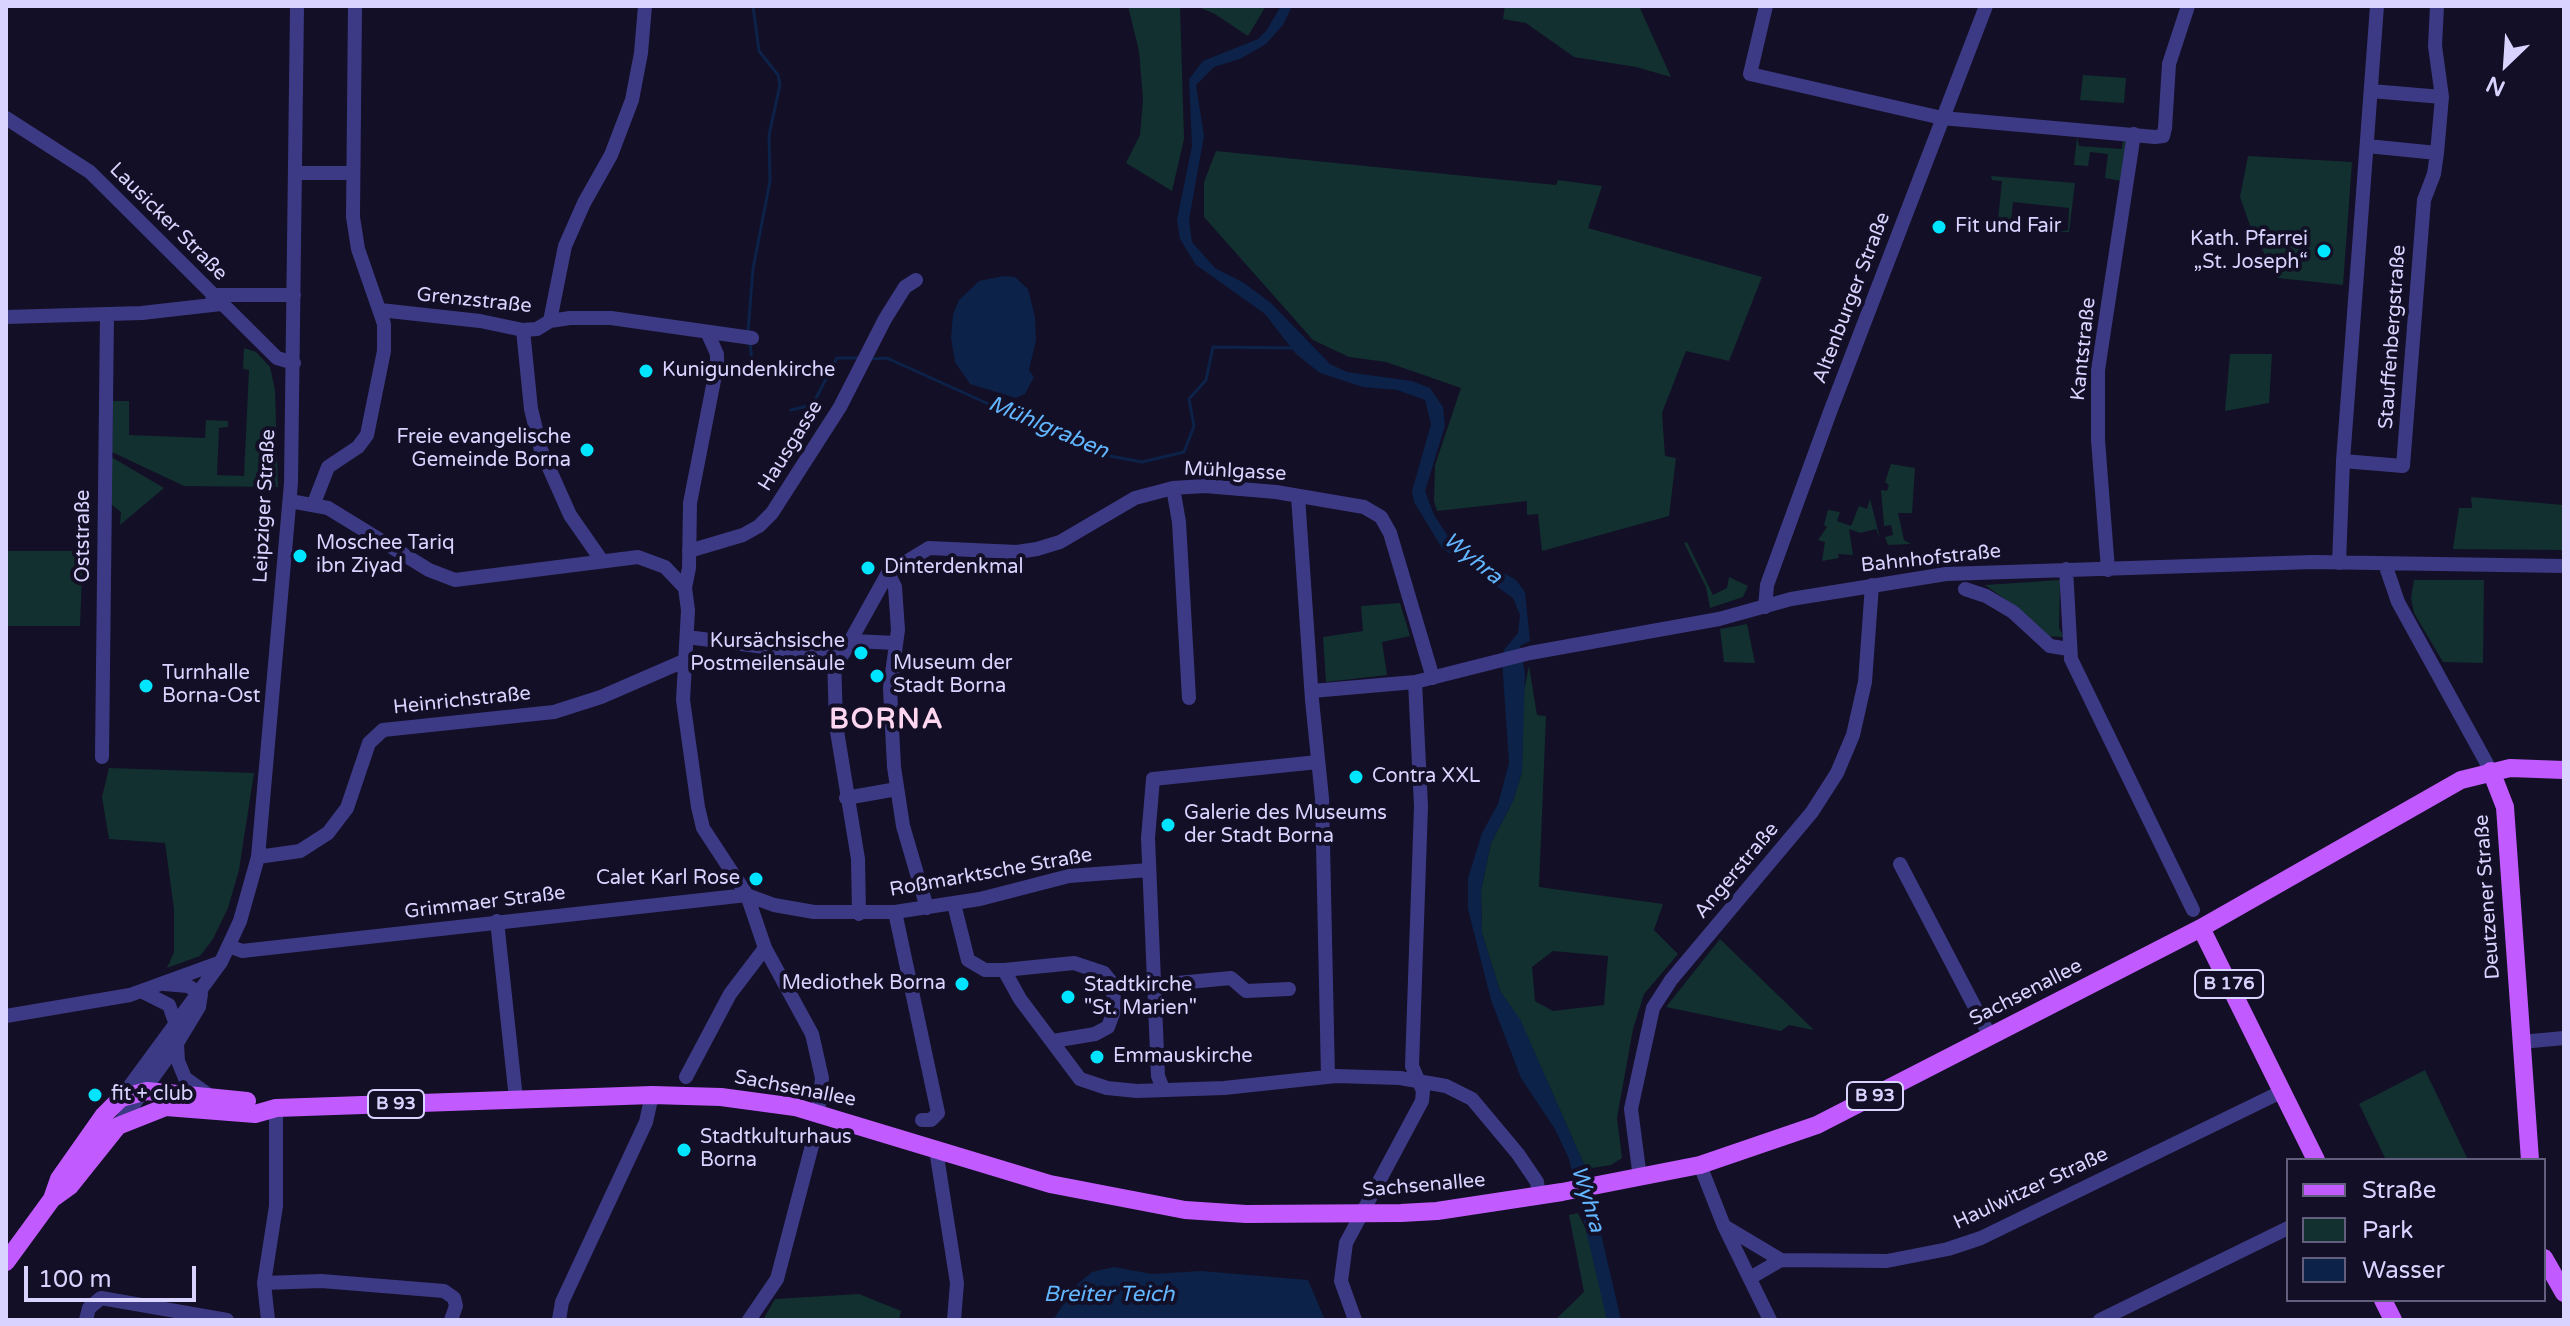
<!DOCTYPE html>
<html>
<head>
<meta charset="utf-8">
<style>
  body { margin:0 }
  #map { position:relative; width:2570px; height:1326px; overflow:hidden; background:#130f26; font-family:"Varela Round",sans-serif }
  canvas { display:block }
  .frame { position:absolute; inset:0; border:8px solid #d9d4ff; pointer-events:none }
  .legend { position:absolute; left:2286px; top:1158px; width:260px; height:144px; box-sizing:border-box; background:#130f26; border:2px solid #625e7d; margin:0; padding:10px 14px; list-style:none; font-size:24px; color:#d9d4ff }
  .legend li { display:flex; align-items:center; gap:16px; height:40px }
  .legend b { width:40px; border:2px solid #625e7d }
  .north { position:absolute; left:2466px; top:24px; width:80px; height:80px; -webkit-text-stroke:6px #130f26; paint-order:stroke; rotate:205deg; font-size:22px; font-weight:700; line-height:32px; text-align:center; color:#d9d4ff }
  .north::after { content:''; display:block; margin:auto; width:28px; height:36px; background:#d9d4ff; clip-path:polygon(50% 0,100% 100%,50% 72%,0 100%) }
  .scale { position:absolute; left:24px; top:1266px; width:172px; height:36px; box-sizing:border-box; border:4px solid #d9d4ff; border-top:0; padding-left:10px; font-size:24px; line-height:28px; white-space:nowrap; color:#d9d4ff; -webkit-text-stroke:6px #130f26; paint-order:stroke }
</style>
</head>
<body>
<div id="map">
<canvas width="2570" height="1326"></canvas>
<div class="frame"></div>
<ul class="legend">
<li><b style="height:10px;background:#c25bff"></b>Straße</li>
<li><b style="height:22px;background:#12302f"></b>Park</li>
<li><b style="height:22px;background:#0c2248"></b>Wasser</li>
</ul>
<div class="north">N</div>
<div class="scale">100 m</div>
</div>
<script>
const g = document.querySelector('canvas').getContext('2d');
g.lineJoin = 'round';
function fill(path, color) { g.fillStyle = color; g.fill(path, 'evenodd'); }
const toPath = rows => new Path2D(rows.map(r => 'M' + r).join(''));
function stroke(path, color, width, dash) { g.strokeStyle = color; g.lineWidth = width; g.lineCap = dash ? 'butt' : 'round'; g.setLineDash(dash || []); g.stroke(path); }
function drawText(font, color, halo, rows, align = 'center') {
  g.font = font + ' "Varela Round",sans-serif'; g.lineWidth = 8; g.setLineDash([]); g.textBaseline = 'middle'; g.strokeStyle = halo; g.fillStyle = color; for (const [text, x, y, turn = 0] of rows) {
    g.save(); g.translate(x, y); g.rotate((+turn || 0) * Math.PI / 180); g.textAlign = isNaN(turn) ? turn : align; if (halo) g.strokeText(text, 0, 0); g.fillText(text, 0, 0); g.restore();
  }
}
fill(toPath([
  [1128,6,1180,6,1184,139,1172,191,1126,163,1140,135,1143,99,1139,51],
  [1196,6,1266,6,1248,36,1215,14],
  [1505,6,1639,6,1671,77,1636,67,1574,57,1526,23,1503,19],
  [2083,75,2126,78,2124,103,2080,100],
  [2077,137,2079,146,2122,149,2123,140,2126,142,2122,181,2105,178,2108,154,2090,152,2088,166,2074,165],
  [1216,151,1556,185,1558,180,1602,186,1588,228,1762,277,1729,361,1686,351,1662,413,1665,456,1676,458,1669,516,1542,551,1538,514,1527,515,1527,501,1437,511,1434,501,1435,465,1461,388,1386,362,1349,357,1313,340,1204,217,1204,182],
  [2248,156,2352,162,2343,285,2278,278,2252,231,2240,197],
  [1991,176,2075,183,2069,232,2059,232,2068,230,2069,208,2013,202,2011,221,1998,220,2002,181,1992,180],
  [244,348,256,352,270,367,275,390,278,487,184,486,112,452,113,401,129,401,129,435,205,438,206,420,228,421,228,427,219,428,217,475,244,476,249,370,243,369],
  [2230,354,2272,354,2269,403,2225,411],
  [108,455,164,488,120,525,121,512,107,501],
  [1891,464,1915,468,1912,513,1898,513,1904,540,1911,544,1888,545,1885,537,1893,535,1891,525,1884,526,1881,490,1887,491,1889,485,1885,482],
  [2471,497,2564,505,2564,550,2453,549,2459,508,2472,508],
  [1870,499,1880,538,1876,529,1860,533,1849,529,1853,555,1838,554,1839,558,1822,561,1825,542,1818,540,1827,527,1824,525,1828,510,1840,512,1837,521,1851,526,1859,506,1867,509],
  [1687,542,1713,595,1727,588,1729,577,1748,586,1743,597,1710,608,1706,587,1684,543],
  [83,551,80,626,6,626,6,551],
  [2060,580,2059,628,2064,637,2045,636,2017,608,1985,585],
  [2414,580,2484,580,2483,663,2443,662,2414,613,2411,598],
  [1400,603,1410,636,1382,642,1387,675,1326,682,1323,637,1363,631,1361,606],
  [1747,624,1755,663,1724,662,1720,629],
  [1529,666,1537,715,1546,716,1539,887,1663,904,1654,930,1678,954,1644,994,1633,1029,1617,1118,1622,1158,1611,1165,1586,1169,1520,1020,1500,991,1482,933,1481,891,1491,843,1513,801,1522,772,1523,695],
  [1553,951,1608,956,1604,1005,1553,1011,1535,1001,1532,967],
  [109,768,254,773,239,870,228,908,213,939,200,956,167,968,174,952,174,909,165,843,109,839,102,797],
  [1720,939,1814,1030,1789,1025,1781,1031,1666,1007],
  [2425,1070,2468,1160,2386,1160,2359,1104],
  [1578,1213,1592,1242,1607,1320,1555,1320,1584,1292,1569,1215],
  [859,1294,901,1311,899,1320,763,1320,775,1299]
]), '#12302f');
fill(toPath([
  [1281,6,1292,6,1283,25,1266,44,1240,59,1214,67,1196,85,1204,136,1189,220,1192,242,1215,268,1244,283,1271,303,1330,364,1347,372,1412,381,1430,388,1443,407,1445,426,1425,491,1434,515,1448,536,1467,552,1516,580,1525,592,1530,641,1520,646,1525,674,1522,772,1513,801,1491,843,1481,891,1482,933,1500,991,1520,1019,1586,1169,1621,1320,1607,1320,1569,1159,1555,1129,1521,1078,1491,1000,1468,909,1468,878,1482,833,1498,804,1509,763,1502,660,1504,650,1518,633,1520,615,1513,598,1442,548,1414,502,1412,491,1431,424,1425,400,1397,390,1363,387,1320,373,1296,354,1265,314,1196,265,1180,239,1177,220,1192,146,1189,79,1203,61,1258,39,1266,31],
  [1004,276,1015,277,1028,289,1035,317,1036,340,1029,370,1034,377,1025,394,1016,398,970,384,955,362,951,338,953,314,959,300,979,281],
  [1114,1267,1152,1274,1201,1271,1308,1280,1325,1320,1053,1320,1074,1287,1092,1272]
]), '#0c2248');
stroke(toPath([
  [748,331,753,269,770,181,769,135,780,85,778,75,759,51,753,6],
  [750,343,753,370],
  [871,359,887,358,1099,454,1142,462,1184,452,1194,426,1189,399,1206,380,1213,347,1296,348],
  [791,410,808,406,815,400,837,358,859,358]
]), '#0c2248', 3);
stroke(toPath([
  [1766,6,1750,74,1942,118,2155,137,2163,136,2165,128,2169,64,2188,6],
  [2437,6,2435,46,2442,97],
  [2371,91,2442,97,2437,153],
  [6,118,90,172,277,358,294,363],
  [296,173,352,173],
  [212,295,294,295],
  [380,310,480,321,523,330,537,329,550,321,570,318,611,318,752,338],
  [6,317,142,313,221,304],
  [550,321,565,246,584,203,611,155,632,100,641,53,645,6],
  [523,330,531,409,541,450,570,515,602,561],
  [708,334,717,354,717,365,690,503,689,568,685,588,688,610,683,700,698,807,703,828,747,895,765,948,812,1034,822,1078,818,1113],
  [2343,461,2403,466,2424,200,2434,174,2437,153,2367,146],
  [1173,488,1179,522,1189,698],
  [1298,496,1312,700,1322,798,1328,1077],
  [290,501,328,508,429,570,455,580,638,557,665,567,685,588],
  [314,503,328,467,358,447,367,435,384,351,384,324,358,249,353,217,355,6],
  [689,551,743,535,759,526,772,513,840,407,885,319,905,287,916,280],
  [2339,563,2343,461,2377,6],
  [2385,564,2398,602,2491,771],
  [2066,569,2071,659,2193,910],
  [2108,570,2098,440,2098,370,2134,134],
  [888,573,895,587,898,630,890,688,894,767,903,826,927,908],
  [1965,589,1986,596,2013,612,2050,646,2069,649],
  [1765,607,1767,585,1830,412,1986,6],
  [687,637,834,656,843,654,888,573,929,548,1017,552,1037,549,1060,542,1135,498,1173,488,1205,486,1276,492,1364,507,1381,517,1390,533,1433,678],
  [853,641,896,643],
  [834,656,836,725,858,859,859,914],
  [1312,691,1415,682,1530,653,1719,619,1791,599,1946,574,2313,562,2564,566],
  [102,757,107,315],
  [846,798,897,789],
  [258,857,300,851,328,833,347,808,369,743,383,730,554,712,601,697,684,661],
  [1900,864,1990,1036],
  [954,904,968,960,985,970,1004,970,1020,999,1080,1079,1107,1088,1137,1091,1224,1088,1336,1076,1400,1078,1446,1086,1472,1099,1518,1154,1537,1182,1539,1195],
  [895,912,938,1113,931,1120,922,1120],
  [497,921,516,1099],
  [229,946,242,951,747,895,774,905,814,912,895,912,980,899,1069,876,1149,870],
  [1004,970,1074,963,1104,973,1112,983,1115,1008,1108,1027,1095,1034,1053,1041],
  [164,984,188,986,201,994],
  [1156,985,1231,978,1246,991,1289,989],
  [143,992,169,1005,175,1022],
  [6,1016,130,995,221,962],
  [2521,1042,2564,1038],
  [177,1044,178,1061,185,1078,210,1096],
  [686,1077,730,994,765,948],
  [1163,1089,1158,1076,1148,838,1153,779,1318,762],
  [121,1098,221,962,240,921,258,857,291,483,297,6],
  [118,1126,173,1050,199,1007,201,994],
  [936,1150,957,1283,954,1320],
  [1700,1165,1724,1226,1770,1320],
  [1640,1178,1631,1109,1653,1008,1671,980,1812,812,1837,773,1853,735,1865,682,1872,585],
  [1724,1226,1781,1260,1887,1261,1948,1249,1981,1238,2283,1091],
  [1750,1278,1781,1260],
  [264,1283,321,1281,444,1291,454,1298,456,1306,451,1320],
  [86,1320,89,1308,101,1298,227,1320],
  [268,1320,264,1283,276,1206,276,1108],
  [559,1320,562,1302,646,1122,652,1095],
  [749,1320,777,1279,814,1138],
  [1355,1320,1341,1281,1346,1243,1422,1101,1423,1091,1412,1066,1421,806,1415,682],
  [2100,1320,2288,1228]
]), '#3d3a85', 14);
stroke(toPath([
  [2491,771,2505,807,2530,1160],
  [2201,928,2316,1160],
  [52,1199,70,1186,118,1126,166,1107,255,1114,276,1108,652,1095,721,1097,795,1107,1050,1184,1185,1210,1246,1214,1401,1213,1437,1211,1562,1192,1700,1165,1817,1125,2201,928,2461,780,2510,768,2564,770],
  [2544,1258,2564,1293],
  [6,1262,52,1199,59,1179,104,1115,121,1098,147,1091,247,1101],
  [2383,1300,2393,1320]
]), '#c25bff', 18);
for (const [x, y, r, color] of [
  [1939,227,8,"#00e5ff"],
  [2324,251,8,"#00e5ff"],
  [646,371,8,"#00e5ff"],
  [587,450,8,"#00e5ff"],
  [300,556,8,"#00e5ff"],
  [868,568,8,"#00e5ff"],
  [861,653,8,"#00e5ff"],
  [877,676,8,"#00e5ff"],
  [146,686,8,"#00e5ff"],
  [1356,777,8,"#00e5ff"],
  [1168,825,8,"#00e5ff"],
  [756,879,8,"#00e5ff"],
  [962,984,8,"#00e5ff"],
  [1068,997,8,"#00e5ff"],
  [1097,1057,8,"#00e5ff"],
  [95,1095,8,"#00e5ff"],
  [684,1150,8,"#00e5ff"]
]) { const dot = new Path2D(); dot.arc(x, y, r, 0, 2 * Math.PI); g.fillStyle = color; g.fill(dot); stroke(dot, '#130f26', 3); }
for (const [x, y, w] of [
  [2229,984,68],
  [1875,1096,56],
  [396,1104,56]
]) { const box = new Path2D(); box.roundRect(x - w / 2, y - 14, w, 28, 6); g.fillStyle = '#130f26'; g.fill(box); stroke(box, '#d9d4ff', 2); }
drawText('bold 18px', '#d9d4ff', null, [
  ["B 176",2229,984],
  ["B 93",1875,1096],
  ["B 93",396,1104]
]);
drawText('20px', '#d9d4ff', '#130f26', [
  ["Lausicker Straße",168,222,45],
  ["Altenburger Straße",1852,298,-69],
  ["Grenzstraße",474,301,6],
  ["Stauffenbergstraße",2393,337,-86],
  ["Kantstraße",2084,349,-84],
  ["Hausgasse",791,446,-58],
  ["Mühlgasse",1235,472,3],
  ["Leipziger Straße",265,506,-87],
  ["Oststraße",84,536,-90],
  ["Bahnhofstraße",1931,559,-6],
  ["Heinrichstraße",462,701,-6],
  ["Angerstraße",1737,871,-50],
  ["Roßmarktsche Straße",991,873,-10],
  ["Deutzener Straße",2488,897,-94],
  ["Grimmaer Straße",485,903,-7],
  ["Sachsenallee",2026,993,-27],
  ["Sachsenallee",795,1089,11],
  ["Sachsenallee",1424,1186,-5],
  ["Haulwitzer Straße",2031,1189,-25]
]);
drawText('20px', '#d9d4ff', '#130f26', [
  ["Fit und Fair",1955,227],
  ["Kath. Pfarrei",2308,240,"right"],
  ["„St. Joseph“",2308,263,"right"],
  ["Kunigundenkirche",662,371],
  ["Freie evangelische",571,438,"right"],
  ["Gemeinde Borna",571,461,"right"],
  ["Moschee Tariq",316,544],
  ["ibn Ziyad",316,567],
  ["Dinterdenkmal",884,568],
  ["Kursächsische",845,642,"right"],
  ["Postmeilensäule",845,665,"right"],
  ["Museum der",893,664],
  ["Stadt Borna",893,687],
  ["Turnhalle",162,674],
  ["Borna-Ost",162,697],
  ["Contra XXL",1372,777],
  ["Galerie des Museums",1184,814],
  ["der Stadt Borna",1184,837],
  ["Calet Karl Rose",740,879,"right"],
  ["Mediothek Borna",946,984,"right"],
  ["Stadtkirche",1084,986],
  ["\"St. Marien\"",1084,1009],
  ["Emmauskirche",1113,1057],
  ["fit + club",111,1095],
  ["Stadtkulturhaus",700,1138],
  ["Borna",700,1161]
], 'left');
drawText('italic 22px', '#62b6ff', '#130f26', [
  ["Mühlgraben",1048,428,23],
  ["Wyhra",1472,559,39],
  ["Wyhra",1587,1199,73],
  ["Breiter Teich",1109,1295]
]);
g.letterSpacing = '2px';
drawText('bold 28px', '#ffd6f0', '#130f26', [
  ["BORNA",887,721]
]);
g.letterSpacing = '0px';
</script>
</body>
</html>
